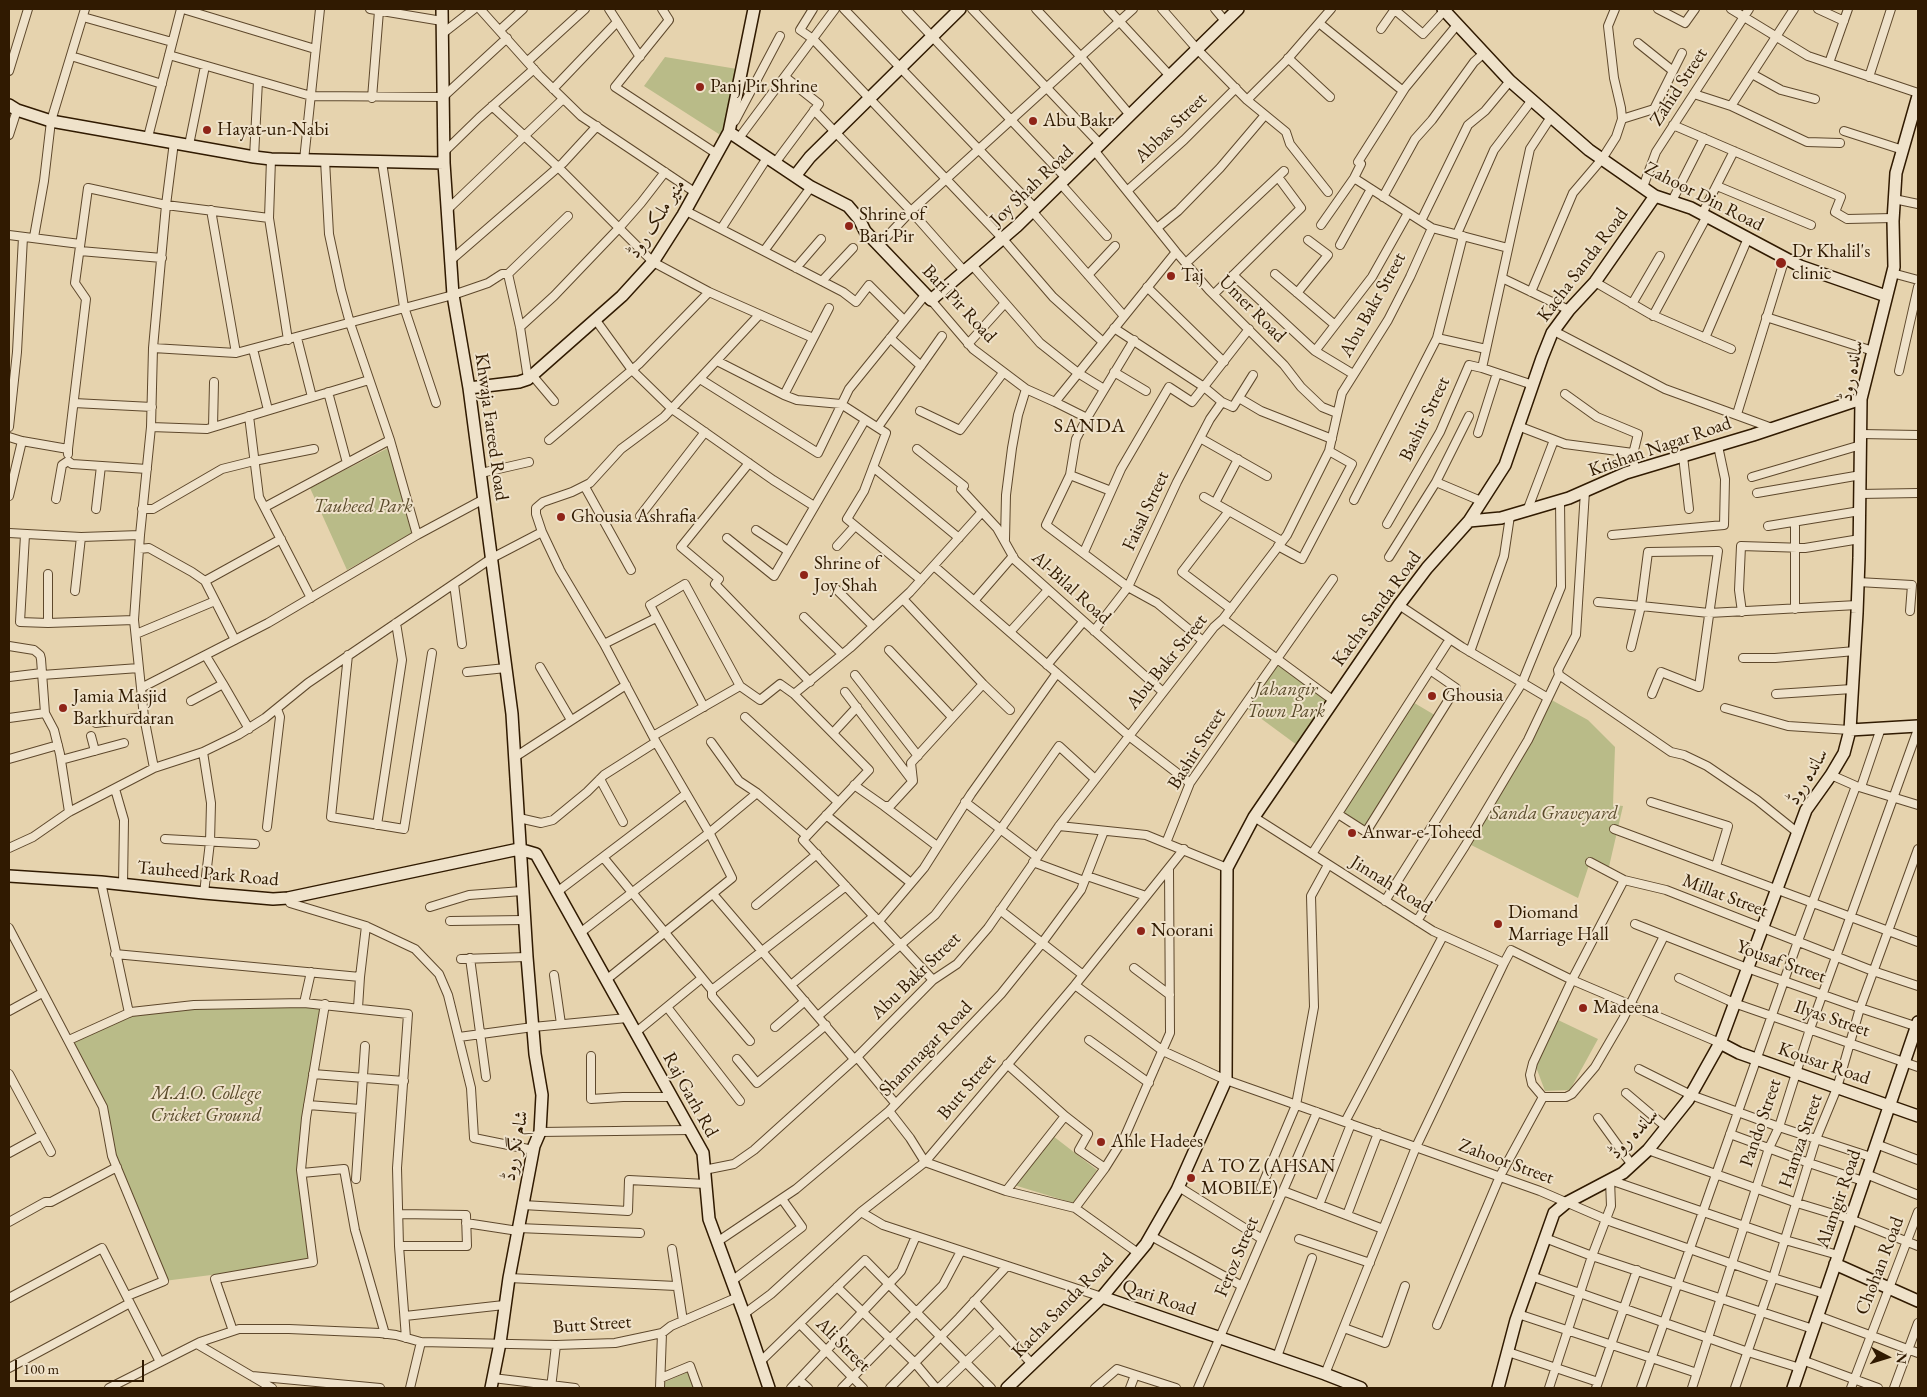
<!DOCTYPE html>
<html>
<head>
<meta charset="utf-8">
<style>
  body { margin:0 }
  #map { position:relative; width:1927px; height:1397px; overflow:hidden; background:#e6d3ae; font-family:"EB Garamond",serif }
  canvas { display:block }
  .frame { position:absolute; inset:0; border:10px solid #301a01; pointer-events:none }
  .north { position:absolute; left:1862px; top:1332px; width:50px; height:50px; -webkit-text-stroke:4px #efe2ca; paint-order:stroke; rotate:95deg; font-size:14px; font-weight:700; line-height:20px; text-align:center; color:#301a01 }
  .north::after { content:''; display:block; margin:auto; width:18px; height:22px; background:#301a01; clip-path:polygon(50% 0,100% 100%,50% 72%,0 100%) }
  .scale { position:absolute; left:15px; top:1360px; width:129px; height:22px; box-sizing:border-box; border:2px solid #301a01; border-top:0; padding-left:6px; font-size:15px; line-height:18px; white-space:nowrap; color:#301a01; -webkit-text-stroke:4px #efe2ca; paint-order:stroke }
</style>
</head>
<body>
<div id="map">
<canvas width="1927" height="1397"></canvas>
<div class="frame"></div>
<div class="north">N</div>
<div class="scale">100 m</div>
</div>
<script>
const g = document.querySelector('canvas').getContext('2d');
g.lineJoin = 'round';
function fill(path, color) { g.fillStyle = color; g.fill(path, 'evenodd'); }
const toPath = rows => new Path2D(rows.map(r => 'M' + r).join(''));
function stroke(path, color, width, dash) { g.strokeStyle = color; g.lineWidth = width; g.lineCap = dash ? 'butt' : 'round'; g.setLineDash(dash || []); g.stroke(path); }
function drawText(font, color, halo, rows, align = 'center') {
  g.font = font + ' "EB Garamond",Amiri,serif'; g.lineWidth = 4; g.setLineDash([]); g.textBaseline = 'middle'; g.strokeStyle = halo; g.fillStyle = color; for (const [text, x, y, turn = 0] of rows) {
    g.save(); g.translate(x, y); g.rotate((+turn || 0) * Math.PI / 180); g.textAlign = isNaN(turn) ? turn : align; if (halo) g.strokeText(text, 0, 0); g.fillText(text, 0, 0); g.restore();
  }
}
fill(toPath([
  [665,57,743,70,725,138,644,86],
  [388,448,413,533,347,570,310,488],
  [1278,660,1333,701,1301,748,1244,706],
  [1548,698,1588,720,1615,747,1613,805,1623,806,1608,871,1590,862,1578,898,1467,843],
  [1411,701,1438,717,1366,832,1338,814],
  [325,1004,302,1173,313,1262,164,1281,112,1156,103,1107,69,1040,129,1013,194,1005],
  [1558,1020,1598,1039,1570,1090,1545,1091,1536,1067],
  [1053,1136,1097,1170,1073,1203,1014,1185],
  [688,1372,694,1388,665,1388,665,1382]
]), '#b9bb88');
const street = toPath([
  [183,9,315,49],
  [370,9,442,21],
  [480,9,539,75,581,116,696,193],
  [609,9,640,57],
  [662,9,669,20,615,87,717,154],
  [813,9,800,30,813,39,1003,239,1053,297,1103,342],
  [844,9,1035,208],
  [906,9,1066,178],
  [972,9,1100,144],
  [1036,9,1081,57,1130,115],
  [1108,9,1170,76],
  [1162,9,1197,49,1247,100,1286,132,1290,144,1328,192],
  [1215,9,1225,21],
  [1658,9,1685,23,1695,9],
  [1731,9,1808,56,1918,93],
  [1818,9,1844,21],
  [1395,10,1423,34,1444,11],
  [83,17,172,42],
  [1319,23,1403,91],
  [1381,29,1395,9],
  [500,30,523,9],
  [442,34,474,9],
  [1638,43,1673,71],
  [169,55,311,96,443,97,507,38],
  [71,56,162,84],
  [1288,58,1330,97],
  [528,61,585,9],
  [1829,63,1848,9],
  [9,71,28,9],
  [1752,74,1781,90,1815,99],
  [1869,77,1891,9],
  [553,89,617,22],
  [1694,94,1731,106,1794,9],
  [372,98,379,11],
  [1247,100,1286,61,1331,9],
  [492,106,558,167,653,262,709,292,813,338],
  [1731,106,1807,142,1840,143],
  [814,110,911,211,965,272],
  [1622,119,1654,109,1682,53],
  [735,121,780,36],
  [1673,125,1841,197,1835,212,1847,219,1893,218],
  [1844,131,1903,150],
  [9,135,17,110],
  [148,137,181,9],
  [739,138,835,9],
  [189,145,205,66],
  [1094,150,1176,252,1209,290,1284,365,1301,387,1322,407,1337,413],
  [444,152,479,118,534,69],
  [254,157,258,81],
  [271,159,269,218,288,340],
  [304,160,320,9],
  [325,160,329,234,341,290,350,323,390,440,417,535],
  [382,162,404,307,436,403],
  [775,163,819,104,785,77],
  [1354,178,1421,221],
  [1060,183,1107,236],
  [1717,186,1811,225],
  [1643,187,1656,152,1749,9],
  [1127,191,1184,140,1236,88],
  [1383,197,1415,139,1432,120,1474,62,1484,53],
  [1894,199,1918,204],
  [1672,201,1704,138],
  [448,209,563,99],
  [211,210,236,353],
  [686,211,843,292,856,302,869,285,904,320],
  [1032,211,1124,316],
  [1702,214,1734,151],
  [1321,225,1354,178,1361,164,1358,162,1405,88,1457,25],
  [1157,228,1178,211,1220,168,1265,115],
  [1432,228,1508,248],
  [721,229,767,158],
  [1457,234,1494,150,1532,100],
  [9,235,80,244],
  [34,237,44,181,51,121,85,9],
  [879,245,911,211,1133,9],
  [1340,245,1371,189],
  [80,251,162,258],
  [764,251,811,187],
  [450,261,563,163,597,126],
  [1186,263,1284,171],
  [972,265,1040,343,1078,373,1104,389],
  [796,268,821,239],
  [1892,273,1918,280],
  [508,274,520,327,528,379],
  [1275,274,1335,325],
  [1088,275,1115,246],
  [1233,275,1315,351,1353,374],
  [1502,278,1569,310],
  [822,281,853,248],
  [1595,282,1650,314,1731,349],
  [1147,287,1224,362],
  [1531,292,1573,193,1602,159,1616,137,1622,119,1621,108,1614,78,1608,26,1615,9],
  [1297,293,1328,255,1308,240],
  [1214,294,1301,208,1278,177],
  [931,300,973,349,1026,389,1055,402,1176,252],
  [1632,304,1660,256],
  [1653,316,1707,216],
  [1766,317,1873,351],
  [595,319,632,370,672,409,773,480,814,506],
  [520,327,554,296,619,228,641,203,665,172],
  [1114,328,1204,387,1222,402,1233,407,1253,375],
  [1554,331,1665,389,1772,428],
  [297,338,312,397],
  [890,338,921,366],
  [1437,338,1486,349],
  [1705,338,1748,238],
  [1134,340,1087,418,1076,439,1070,475,1046,525,1128,587,1157,603,1203,641],
  [968,344,1005,303],
  [153,348,236,353,453,295,488,283,502,274,508,274,568,216],
  [253,349,268,410],
  [1315,351,1372,277,1408,213],
  [717,361,784,395,829,308],
  [1899,371,1918,287],
  [1114,372,1146,391],
  [532,375,554,401],
  [700,379,818,453,849,389,926,294],
  [1533,385,1482,368,1530,149,1551,117],
  [328,392,347,463],
  [1565,394,1597,417,1638,434,1632,458,1636,470],
  [784,395,797,400,841,404,886,433,864,491,847,519,921,580],
  [1239,398,1261,411,1332,439],
  [1055,402,1087,418],
  [74,403,152,407],
  [920,411,960,430,1003,373],
  [1737,414,1785,258],
  [249,416,259,497,311,598],
  [1469,416,1436,482,1481,501],
  [1518,426,1565,444,1633,453],
  [9,427,17,352,23,237],
  [151,427,207,429,369,380],
  [213,427,214,382],
  [878,427,942,336],
  [1478,433,1497,373],
  [1861,434,1918,435],
  [9,437,22,441,68,449,68,454],
  [1200,438,1267,476],
  [549,440,639,364,709,292],
  [68,449,86,299,75,283,88,188,166,205,269,218],
  [917,449,964,486,961,489,997,528,1015,560,1163,692],
  [1683,456,1689,509],
  [68,461,72,464,147,469],
  [749,463,681,547,719,579,715,584,810,682],
  [873,467,959,538],
  [481,473,529,462],
  [1070,475,1111,491],
  [1752,477,1861,445],
  [585,487,631,570],
  [1757,493,1861,475],
  [1860,494,1918,493],
  [9,496,22,441],
  [1204,497,1282,541],
  [56,499,62,465,68,461],
  [1354,500,1437,338,1463,236],
  [1215,503,1238,459],
  [265,507,390,440],
  [96,509,101,466],
  [142,509,153,509,222,469,254,461,314,449],
  [1229,511,1182,572,1231,609],
  [1527,511,1554,440],
  [640,516,705,432],
  [1795,522,1795,609],
  [1387,524,1440,432,1469,365,1482,368],
  [1768,526,1860,511],
  [756,530,788,551],
  [542,532,536,514,536,508,543,502,572,492,590,483,621,449,664,417,759,315],
  [9,533,81,537,140,535],
  [25,535,20,622,48,623,134,620],
  [1612,535,1724,525,1725,479,1718,446],
  [727,538,774,576,865,420],
  [1005,540,1006,495,1012,448,1018,415,1026,389],
  [837,546,855,526],
  [1278,546,1302,559,1352,464,1329,451],
  [139,549,149,548,192,572,205,581,235,640],
  [1084,552,1121,469,1169,387,1192,402,1249,329],
  [1389,557,1436,482],
  [934,566,1129,736,1190,783],
  [205,581,281,539],
  [1858,582,1912,585,1910,611],
  [454,584,462,644],
  [833,586,873,626],
  [75,591,81,537],
  [903,599,983,684,1010,710],
  [974,601,1013,556],
  [1598,602,1641,606,1648,552,1718,551,1699,687,1661,672,1652,694],
  [1399,605,1462,647,1548,698],
  [1742,612,1739,590,1741,546,1805,548,1860,539],
  [804,617,842,654],
  [1223,619,1334,701],
  [48,623,48,574],
  [1094,631,1128,587,1177,482,1210,419,1222,402],
  [1010,632,1048,590],
  [136,634,215,601],
  [604,644,656,618],
  [9,646,34,650,40,655,41,659,45,713,54,730,60,754,69,812],
  [1631,647,1641,606,1709,613,1857,605],
  [889,650,952,717],
  [1470,652,1504,556,1510,516],
  [348,655,331,817,404,829,432,653],
  [1743,658,1775,658,1855,651],
  [1047,665,1083,622],
  [540,667,571,720],
  [467,672,506,668],
  [42,675,139,668],
  [855,675,918,756],
  [1559,675,1671,752,1684,755,1707,766,1757,800,1798,833],
  [9,677,42,673],
  [223,684,249,729],
  [740,686,760,700,780,684,794,694,869,770,803,840,933,980],
  [141,688,268,623,417,535,484,499],
  [845,692,911,779],
  [794,694,850,648,910,592,982,512],
  [1776,694,1852,689],
  [191,701,223,684,206,656],
  [1725,708,1788,726,1850,730],
  [745,717,838,802],
  [9,718,45,713],
  [96,723,144,717],
  [833,733,857,707],
  [91,736,95,751],
  [653,736,740,686,685,584,650,605,704,707],
  [711,742,739,781,757,793,807,836],
  [203,752,211,803,210,842,204,893],
  [515,757,626,685],
  [9,759,58,745],
  [61,760,124,743],
  [154,768,144,717,134,620,140,535,151,427,153,348,166,205,174,142],
  [1831,775,1856,786,1918,805],
  [600,779,623,822],
  [854,785,884,806,890,806,913,781,911,763,983,684],
  [1861,787,1881,728],
  [115,789,124,820,123,885],
  [965,802,1037,857],
  [1651,802,1728,826,1716,866],
  [884,806,937,846],
  [1338,814,1366,832,1456,688,1430,670],
  [826,815,911,883],
  [1254,817,1433,931,1504,963,1511,950,1572,980,1720,1043],
  [519,818,541,823,553,820,587,792,604,775,656,742],
  [377,825,402,660,396,623],
  [1059,826,1146,835,1227,868],
  [267,827,280,717,277,709],
  [1614,829,1918,942],
  [165,839,255,844],
  [1166,843,1190,783,1333,579],
  [9,848,33,837,69,812,154,768,203,752,238,735,265,718,308,683,492,558,542,532,560,570,604,644,656,742,711,836,732,878,606,980],
  [1312,854,1450,639],
  [603,857,712,990,712,996,750,1041],
  [1033,862,1084,881],
  [1590,862,1624,880],
  [1087,876,1146,896],
  [101,882,129,1013],
  [557,892,686,794],
  [713,894,854,1059],
  [288,898,290,903,366,926,415,949,439,974,448,995,471,1088,474,1138,533,1150],
  [1385,901,1522,683,1561,587,1560,501],
  [756,905,817,854],
  [430,907,469,895,522,891],
  [1000,910,1083,975],
  [450,921,524,920],
  [879,921,924,868,971,794,1057,673],
  [1417,921,1465,846,1528,740,1559,675,1558,670,1576,635,1585,491],
  [1635,924,1747,968,1860,1008,1918,1027],
  [9,928,103,1107,112,1156,164,1281,127,1296],
  [580,933,709,833,757,793],
  [115,954,360,977,358,1008],
  [470,958,486,1077],
  [461,959,527,957],
  [1134,968,1170,995],
  [554,975,561,1024],
  [360,977,366,926],
  [1679,978,1734,1003,1918,1067],
  [791,985,874,916],
  [1075,985,1163,1051,1226,1080,1540,1191,1612,1222,1773,1278,1825,1294],
  [712,990,846,886],
  [304,1003,311,972],
  [667,1007,740,1101],
  [9,1011,42,993],
  [818,1016,935,915,1000,830,1059,746,1095,779],
  [775,1027,805,1001],
  [635,1033,702,978],
  [459,1037,533,1027,627,1018],
  [69,1040,131,1012,194,1005,304,1003,408,1014,397,1168,399,1246,406,1338],
  [1089,1040,1149,1083],
  [591,1056,591,1099,623,1097,672,1097],
  [857,1057,895,1103],
  [737,1059,757,1083,826,1025],
  [1007,1064,1065,1116,1088,1134,1079,1150,1105,1168],
  [1639,1069,1691,1095,1779,1127,1871,1157],
  [9,1074,51,1152],
  [313,1074,404,1081],
  [1626,1093,1666,1127],
  [1543,1097,1532,1084,1530,1075,1533,1063,1572,980,1624,880,1666,890,1873,971,1918,986],
  [308,1105,360,1109],
  [889,1111,910,1138,925,1162,1006,1191,1075,1208,1138,1253],
  [1598,1118,1632,1165],
  [1345,1122,1443,936],
  [540,1132,690,1130],
  [1730,1134,1809,1163,1863,1181],
  [1876,1144,1918,1160],
  [1648,1150,1797,1203,1850,1219,1918,1246],
  [9,1153,42,1135],
  [704,1170,734,1164,754,1150,857,1057,933,980,957,964,988,928,1059,826,1214,627,1223,619,1287,535,1329,451,1342,393,1388,320,1410,277,1432,228,1421,221,1468,125,1485,111,1510,81],
  [302,1173,344,1169,355,1230,385,1334],
  [1866,1174,1918,1195],
  [356,1179,365,1046],
  [1179,1187,1262,1239],
  [1261,1188,1296,1105,1314,1007,1311,896,1328,865],
  [1006,1191,1065,1116],
  [1283,1191,1383,1229],
  [523,1205,628,1211,629,1180,706,1184],
  [1319,1205,1351,1124],
  [1075,1208,1105,1168,1125,1136,1170,1033,1169,868],
  [861,1212,883,1225,1102,1297],
  [399,1214,466,1215,467,1246,399,1246],
  [1347,1215,1378,1133],
  [9,1222,45,1202,51,1202,117,1167],
  [466,1223,518,1231],
  [518,1228,640,1233],
  [1151,1236,1242,1286],
  [1545,1238,1592,1256,1813,1329],
  [1299,1239,1370,1263],
  [717,1242,796,1189,889,1111,1001,994,1042,943,1081,890,1104,831],
  [672,1249,683,1321],
  [1531,1276,1748,1352,1800,1368],
  [509,1278,676,1286],
  [732,1281,802,1227,782,1199],
  [837,1287,915,1363,936,1388],
  [9,1298,102,1248,160,1362],
  [974,1301,1032,1364],
  [744,1314,771,1294,861,1212,925,1162,1075,985,1184,849],
  [1518,1314,1697,1373],
  [405,1316,504,1305],
  [1818,1316,1918,1353],
  [800,1324,863,1388],
  [1437,1325,1500,1176,1543,1097,1566,1097,1572,1094,1595,1067,1623,1019,1664,936],
  [1344,1328,1385,1343,1405,1286],
  [233,1331,215,1279,313,1262,301,1170,306,1118,325,1004],
  [197,1344,272,1388],
  [1508,1352,1598,1382],
  [1277,1357,1312,1258],
  [1802,1360,1878,1388],
  [760,1362,865,1260,991,1388],
  [9,1368,130,1303],
  [1325,1374,1416,1147,1504,963],
  [252,1376,380,1388],
  [493,1378,575,1388],
  [661,1378,690,1366,698,1388],
  [799,1380,808,1388],
  [109,1388,200,1342,239,1329,289,1329,380,1333,396,1335,421,1342,556,1345,615,1343,662,1333,671,1326,738,1297],
  [410,1388,421,1342],
  [551,1388,556,1345],
  [660,1388,662,1333],
  [791,1388,901,1271,916,1236],
  [842,1388,943,1285,961,1251],
  [890,1388,959,1318,1007,1266],
  [939,1388,1000,1329],
  [1095,1388,1117,1369,1176,1388],
  [1130,1388,1135,1375],
  [1198,1388,1317,1112],
  [1549,1388,1592,1256,1611,1206,1610,1180,1785,1240,1838,1255],
  [1596,1388,1637,1270],
  [1641,1388,1798,941,1856,786],
  [1692,1388,1769,1148,1779,1127,1810,1029,1918,729],
  [1735,1388,1773,1278,1816,1139,1837,1088,1860,1008,1918,849],
  [1851,1388,1918,1212],
  [1894,1388,1918,1323]
]);
const secondary = toPath([
  [442,9,444,163,453,295,469,388,512,714,527,957,535,1054,542,1095,540,1132,534,1146,509,1278,500,1343,491,1388],
  [1443,9,1510,81,1589,150,1655,196,1691,208,1800,266,1886,296],
  [9,105,17,110,51,121,254,157,271,159,444,163],
  [729,132,811,187,848,206,859,219,865,231,931,300,1017,226,1238,9],
  [795,176,810,157,960,9],
  [469,388,519,382,528,379,622,296,653,262,683,215,729,132,754,9],
  [1469,521,1501,518,1569,498,1626,473,1753,435,1861,399],
  [1850,730,1918,726],
  [519,849,536,854,703,1153,709,1219,744,1314,769,1388],
  [9,876,101,882,204,893,273,899,288,898,519,849],
  [1720,1043,1739,1053,1918,1116],
  [1835,1264,1918,1301],
  [1102,1297,1325,1374,1361,1388],
  [1007,1388,1102,1297,1146,1244,1177,1190,1226,1080,1227,868,1254,817,1399,605,1427,568,1469,521,1505,465,1542,358,1552,333,1569,310,1595,282,1655,196],
  [1498,1388,1516,1320,1554,1213,1566,1203,1623,1173,1648,1150,1688,1100,1720,1043,1806,810,1831,775,1844,753,1850,730,1857,613,1859,558,1861,399,1894,267,1893,221,1896,173,1918,96],
  [1793,1388,1918,1022]
]);
stroke(street, '#5e482c', 10);
stroke(secondary, '#301a01', 14);
stroke(street, '#efe2ca', 8);
stroke(secondary, '#efe2ca', 11);
for (const [x, y, r, color] of [
  [700,87,5,"#8f2418"],
  [1033,121,5,"#8f2418"],
  [207,130,5,"#8f2418"],
  [849,226,5,"#8f2418"],
  [1781,263,6,"#8f2418"],
  [1171,276,5,"#8f2418"],
  [561,517,5,"#8f2418"],
  [804,575,5,"#8f2418"],
  [1432,696,5,"#8f2418"],
  [63,708,5,"#8f2418"],
  [1352,833,5,"#8f2418"],
  [1498,924,5,"#8f2418"],
  [1141,931,5,"#8f2418"],
  [1583,1008,5,"#8f2418"],
  [1101,1142,5,"#8f2418"],
  [1191,1178,5,"#8f2418"]
]) { const dot = new Path2D(); dot.arc(x, y, r, 0, 2 * Math.PI); g.fillStyle = color; g.fill(dot); stroke(dot, '#efe2ca', 2); }
drawText('19px', '#301a01', '#efe2ca', [
  ["Panj Pir Shrine",710,87],
  ["Abu Bakr",1043,121],
  ["Hayat-un-Nabi",217,130],
  ["Shrine of",859,215],
  ["Bari Pir",859,237],
  ["Dr Khalil's",1792,252],
  ["clinic",1792,274],
  ["Taj",1181,276],
  ["Ghousia Ashrafia",571,517],
  ["Shrine of",814,564],
  ["Joy Shah",814,586],
  ["Ghousia",1442,696],
  ["Jamia Masjid",73,697],
  ["Barkhurdaran",73,719],
  ["Anwar-e-Toheed",1362,833],
  ["Diomand",1508,913],
  ["Marriage Hall",1508,935],
  ["Noorani",1151,931],
  ["Madeena",1593,1008],
  ["Ahle Hadees",1111,1142],
  ["A TO Z (AHSAN",1201,1167],
  ["MOBILE)",1201,1189]
], 'left');
drawText('19px', '#301a01', '#efe2ca', [
  ["Zahid Street",1679,87,-57],
  ["Abbas Street",1171,128,-44],
  ["Joy Shah Road",1032,186,-44],
  ["Zahoor Din Road",1704,197,27],
  ["منیر ملک روڈ",657,219,-57],
  ["Kacha Sanda Road",1583,265,-53],
  ["Bari Pir Road",959,304,47],
  ["Abu Bakr Street",1373,305,-61],
  ["Umer Road",1252,309,45],
  ["ساندہ روڈ",1852,371,-79],
  ["Bashir Street",1425,419,-64],
  ["Khwaja Fareed Road",491,427,82],
  ["Krishan Nagar Road",1660,447,-19],
  ["Faisal Street",1146,511,-65],
  ["Al-Bilal Road",1071,588,42],
  ["Kacha Sanda Road",1377,609,-54],
  ["Abu Bakr Street",1167,662,-51],
  ["Bashir Street",1197,749,-58],
  ["ساندہ روڈ",1808,777,-59],
  ["Tauheed Park Road",208,874,5],
  ["Jinnah Road",1391,885,32],
  ["Millat Street",1725,896,21],
  ["Yousaf Street",1781,962,20],
  ["Abu Bakr Street",916,976,-44],
  ["Ilyas Street",1832,1019,19],
  ["Shamnagar Road",926,1049,-46],
  ["Kousar Road",1824,1064,19],
  ["Butt Street",967,1087,-50],
  ["Raj Garh Rd",690,1095,61],
  ["Pando Street",1761,1123,-71],
  ["ساندہ روڈ",1634,1134,-46],
  ["Hamza Street",1801,1141,-71],
  ["شام نگر روڈ",516,1146,-79],
  ["Zahoor Street",1506,1162,20],
  ["Alamgir Road",1839,1199,-71],
  ["Feroz Street",1237,1257,-67],
  ["Chohan Road",1880,1266,-69],
  ["Qari Road",1159,1298,19],
  ["Kacha Sanda Road",1063,1306,-46],
  ["Butt Street",592,1325,-4],
  ["Ali Street",843,1345,45]
]);
drawText('italic 19px', '#594a2a', '#efe2ca', [
  ["Tauheed Park",363,507],
  ["Jahangir",1286,690],
  ["Town Park",1286,712],
  ["Sanda Graveyard",1554,814],
  ["M.A.O. College",206,1094],
  ["Cricket Ground",206,1116]
]);
g.letterSpacing = '1px';
drawText('20px', '#301a01', '#efe2ca', [
  ["SANDA",1090,427]
]);
g.letterSpacing = '0px';
</script>
</body>
</html>
